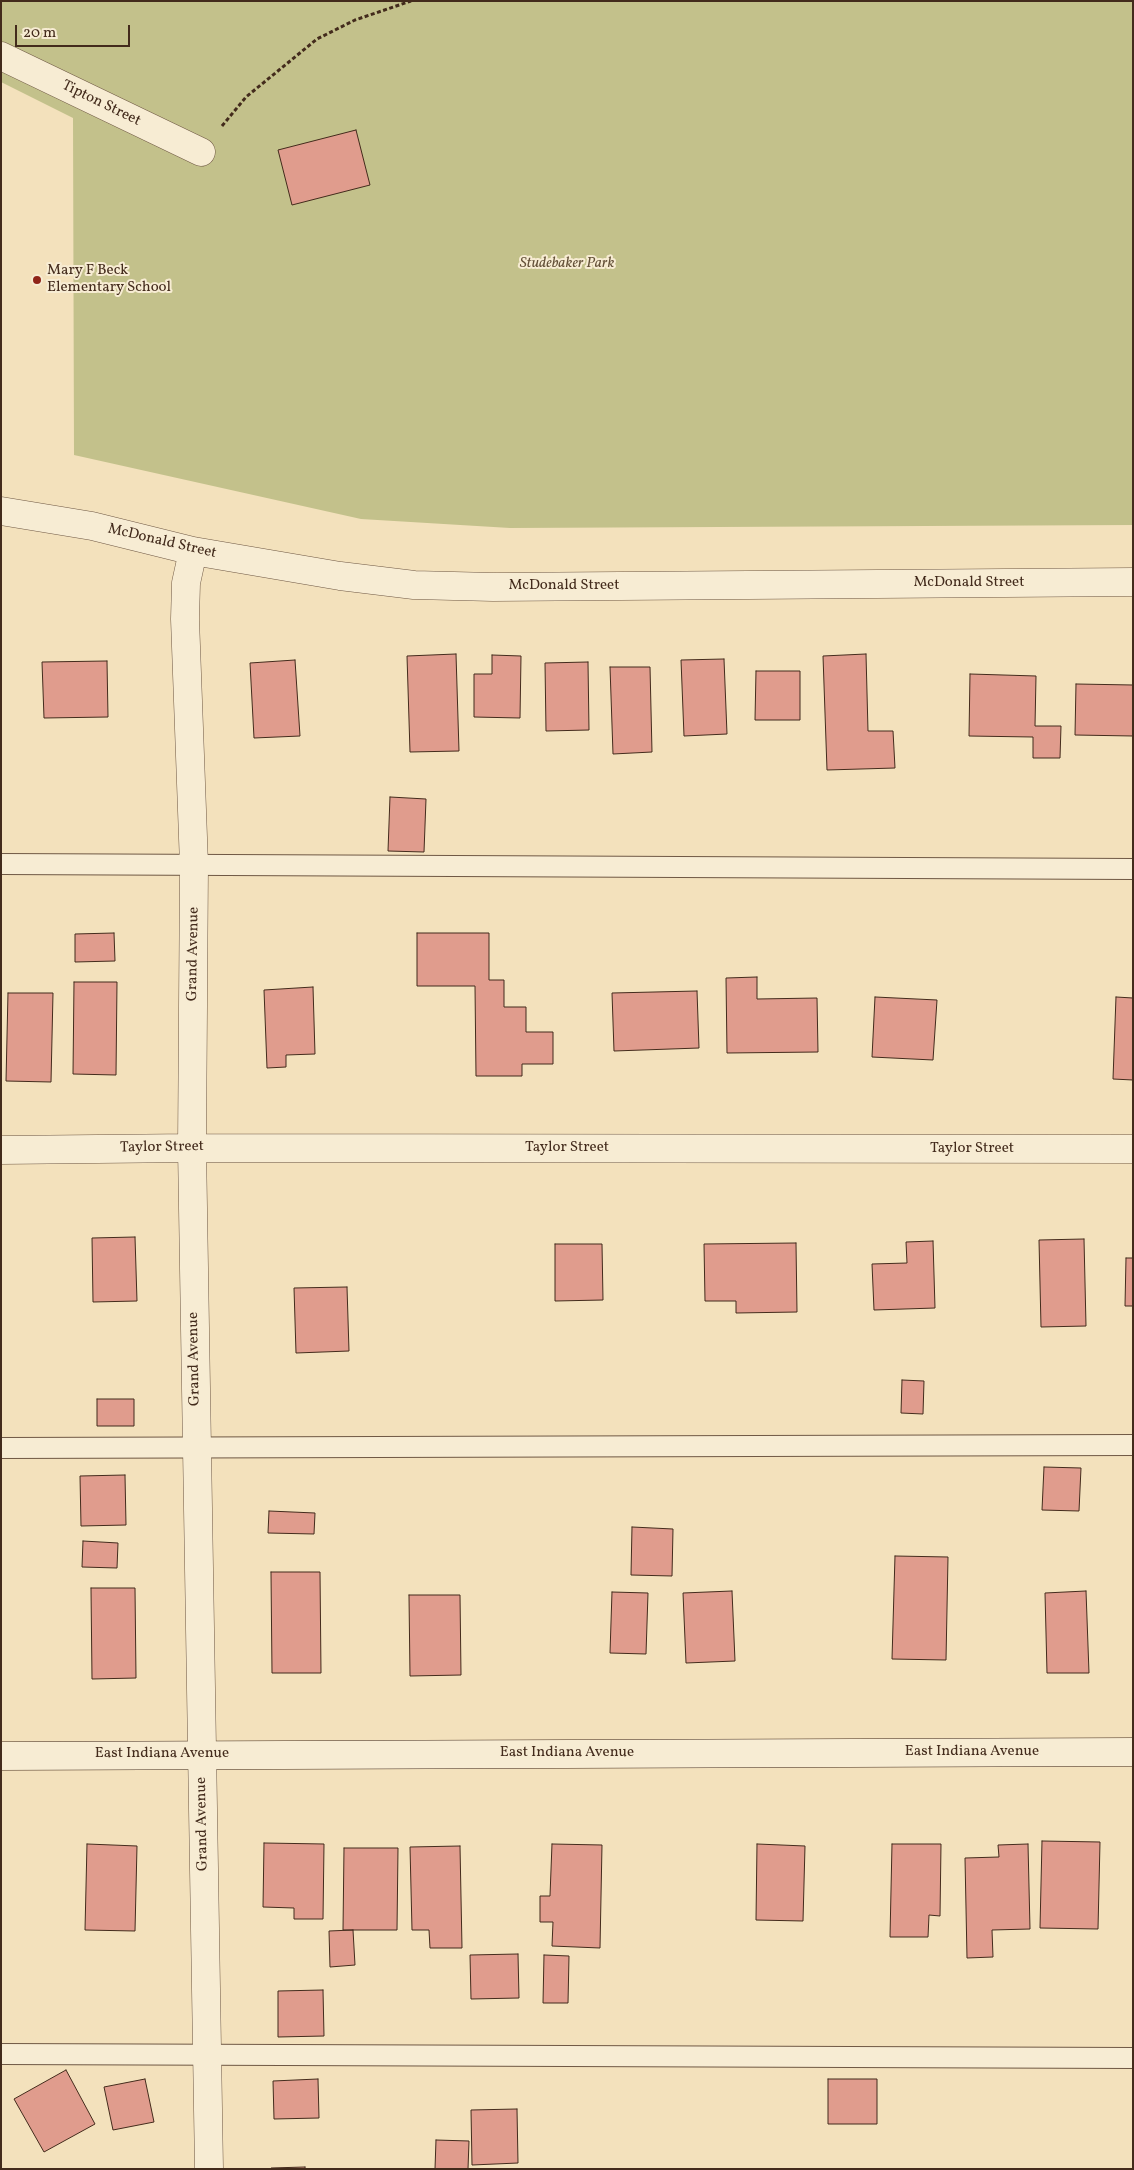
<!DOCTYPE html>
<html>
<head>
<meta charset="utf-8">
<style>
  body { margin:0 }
  #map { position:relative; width:1134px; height:2170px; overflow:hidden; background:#f3e1bc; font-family:Vollkorn,serif }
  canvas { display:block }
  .frame { position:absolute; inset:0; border:2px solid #432b1c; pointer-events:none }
  .scale { position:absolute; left:15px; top:25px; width:115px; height:22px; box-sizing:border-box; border:2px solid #432b1c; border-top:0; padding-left:6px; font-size:15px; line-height:18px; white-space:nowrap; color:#432b1c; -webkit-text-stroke:4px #f7ecd3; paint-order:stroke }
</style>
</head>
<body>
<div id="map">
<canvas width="1134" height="2170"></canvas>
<div class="frame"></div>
<div class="scale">20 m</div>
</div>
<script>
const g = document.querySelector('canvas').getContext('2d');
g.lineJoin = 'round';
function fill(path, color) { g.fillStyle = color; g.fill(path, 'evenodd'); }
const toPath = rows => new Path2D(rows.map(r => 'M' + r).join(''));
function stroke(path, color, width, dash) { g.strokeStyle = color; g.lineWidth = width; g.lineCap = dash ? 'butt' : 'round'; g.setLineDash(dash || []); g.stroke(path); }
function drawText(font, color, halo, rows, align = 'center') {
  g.font = font + ' Vollkorn,serif'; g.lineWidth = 4; g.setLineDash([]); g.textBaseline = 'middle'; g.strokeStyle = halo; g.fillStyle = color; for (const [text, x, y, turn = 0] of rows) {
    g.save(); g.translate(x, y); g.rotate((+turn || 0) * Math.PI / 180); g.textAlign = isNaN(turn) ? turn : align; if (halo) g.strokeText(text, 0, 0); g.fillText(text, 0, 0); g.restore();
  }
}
fill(toPath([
  [1,1,1133,1,1133,525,510,528,361,519,74,455,73,118,1,82]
]), '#c3c18b');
const building = toPath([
  [356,130,370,185,292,205,278,150,356,130],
  [456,654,459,751,410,752,407,656,456,654],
  [866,654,868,731,893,731,895,768,827,770,823,656,866,654],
  [492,655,521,656,520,718,474,717,474,674,492,674,492,655],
  [724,659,727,734,684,736,681,660,724,659],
  [295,660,300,736,254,738,250,663,295,660],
  [107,661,108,717,44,718,42,662,107,661],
  [588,662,589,730,546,731,545,663,588,662],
  [610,667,650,667,652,752,613,754,610,667],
  [756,671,800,671,800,720,755,720,756,671],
  [970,674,1036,676,1035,726,1061,726,1060,758,1033,758,1033,737,969,736,970,674],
  [1076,684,1133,685,1133,736,1075,735,1076,684],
  [390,797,426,799,424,852,388,851,390,797],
  [114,933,115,961,75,962,75,934,114,933],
  [417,933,489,933,489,980,504,980,504,1007,526,1007,526,1032,553,1032,553,1064,522,1064,522,1076,476,1076,475,986,417,986,417,933],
  [757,977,757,999,817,998,818,1052,727,1053,726,978,757,977],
  [74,982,117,982,116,1075,73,1074,74,982],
  [313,987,315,1054,286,1055,286,1067,267,1068,264,990,313,987],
  [697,991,699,1048,614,1051,612,993,697,991],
  [8,993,53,993,51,1082,6,1081,8,993],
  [875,997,937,1000,933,1060,872,1057,875,997],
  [1116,997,1133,998,1133,1080,1113,1079,1116,997],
  [135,1237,137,1301,93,1302,92,1238,135,1237],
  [1084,1239,1086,1326,1041,1327,1039,1240,1084,1239],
  [933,1241,935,1308,874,1310,872,1264,907,1263,906,1242,933,1241],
  [796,1243,797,1312,736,1313,736,1301,705,1301,704,1244,796,1243],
  [555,1244,602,1244,603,1300,555,1301,555,1244],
  [1126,1258,1133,1258,1133,1306,1125,1306,1126,1258],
  [347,1287,349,1351,296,1353,294,1288,347,1287],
  [902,1380,924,1381,923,1414,901,1413,902,1380],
  [97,1399,134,1399,134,1426,97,1426,97,1399],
  [1044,1467,1081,1468,1079,1511,1042,1510,1044,1467],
  [125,1475,126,1525,81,1526,80,1476,125,1475],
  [269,1511,315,1513,314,1534,268,1533,269,1511],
  [632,1527,673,1529,672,1576,631,1575,632,1527],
  [83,1541,118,1543,117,1568,82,1567,83,1541],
  [895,1556,948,1557,946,1660,892,1659,895,1556],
  [271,1572,320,1572,321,1673,272,1673,271,1572],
  [91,1588,135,1588,136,1678,92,1679,91,1588],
  [732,1591,735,1661,686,1663,683,1593,732,1591],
  [1086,1591,1089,1673,1047,1673,1045,1593,1086,1591],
  [612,1592,648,1593,646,1654,610,1653,612,1592],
  [409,1595,460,1595,461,1675,410,1676,409,1595],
  [1042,1841,1100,1842,1098,1929,1040,1928,1042,1841],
  [264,1843,324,1844,323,1919,294,1919,294,1908,263,1907,264,1843],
  [87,1844,137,1846,135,1931,85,1930,87,1844],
  [552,1844,602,1845,600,1948,552,1946,553,1922,540,1922,540,1896,550,1896,552,1844],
  [757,1844,805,1846,803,1921,756,1920,757,1844],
  [892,1844,941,1844,940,1916,929,1915,928,1937,890,1937,892,1844],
  [1028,1844,1030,1929,992,1930,993,1957,967,1958,965,1858,999,1857,998,1845,1028,1844],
  [460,1846,462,1948,430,1948,429,1930,412,1930,410,1847,460,1846],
  [344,1848,398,1848,397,1930,343,1930,344,1848],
  [353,1930,355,1965,330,1967,329,1931,353,1930],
  [518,1954,519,1998,471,1999,470,1955,518,1954],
  [544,1955,569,1956,568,2003,543,2003,544,1955],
  [323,1990,324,2036,278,2037,278,1991,323,1990],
  [66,2070,95,2124,44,2152,14,2099,66,2070],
  [145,2079,154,2122,113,2130,104,2087,145,2079],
  [318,2079,319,2118,274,2119,273,2081,318,2079],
  [828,2079,877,2079,877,2124,828,2124,828,2079],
  [517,2109,518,2163,472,2165,471,2110,517,2109],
  [436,2140,469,2141,468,2169,435,2169,436,2140],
  [305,2167,305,2169,271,2169,271,2168,305,2167]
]);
fill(building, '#e09c8d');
stroke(building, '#432b1c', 1);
const lane = toPath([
  [1,864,1133,869],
  [1,1448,1133,1445],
  [1,2054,1133,2058]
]);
const street = toPath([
  [1,56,201,152],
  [1,511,92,526,193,551,340,576,414,585,493,587,1133,582],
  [193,551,186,583,185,619,194,865,192,1148,209,2169],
  [1,1150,192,1148,1133,1149]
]);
const secondary = toPath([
  [1,1756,1133,1752]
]);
stroke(lane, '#6f5844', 22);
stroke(street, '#6f5844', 29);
stroke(secondary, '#432b1c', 29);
stroke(toPath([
  [222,126,246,97,317,39,355,20,411,1]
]), '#432b1c', 3, [4, 2.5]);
stroke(lane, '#f7ecd3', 20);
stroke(street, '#f7ecd3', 28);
stroke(secondary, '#f7ecd3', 28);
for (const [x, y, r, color] of [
  [37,280,5,"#8f2418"]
]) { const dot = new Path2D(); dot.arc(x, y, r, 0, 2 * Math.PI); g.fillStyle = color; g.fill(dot); stroke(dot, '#f7ecd3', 2); }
drawText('15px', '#432b1c', '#f7ecd3', [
  ["Tipton Street",101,104,26],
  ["McDonald Street",162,542,13],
  ["McDonald Street",969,583],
  ["McDonald Street",564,586],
  ["Grand Avenue",194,954,-89],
  ["Taylor Street",162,1148,-1],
  ["Taylor Street",567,1148],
  ["Taylor Street",972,1149],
  ["Grand Avenue",195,1359,-91],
  ["East Indiana Avenue",972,1752],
  ["East Indiana Avenue",567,1753],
  ["East Indiana Avenue",162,1754],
  ["Grand Avenue",203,1824,-91]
]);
drawText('italic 15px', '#635038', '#f7ecd3', [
  ["Studebaker Park",567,264]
]);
drawText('15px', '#432b1c', '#f7ecd3', [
  ["Mary F Beck",47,271],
  ["Elementary School",47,288]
], 'left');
</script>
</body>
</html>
